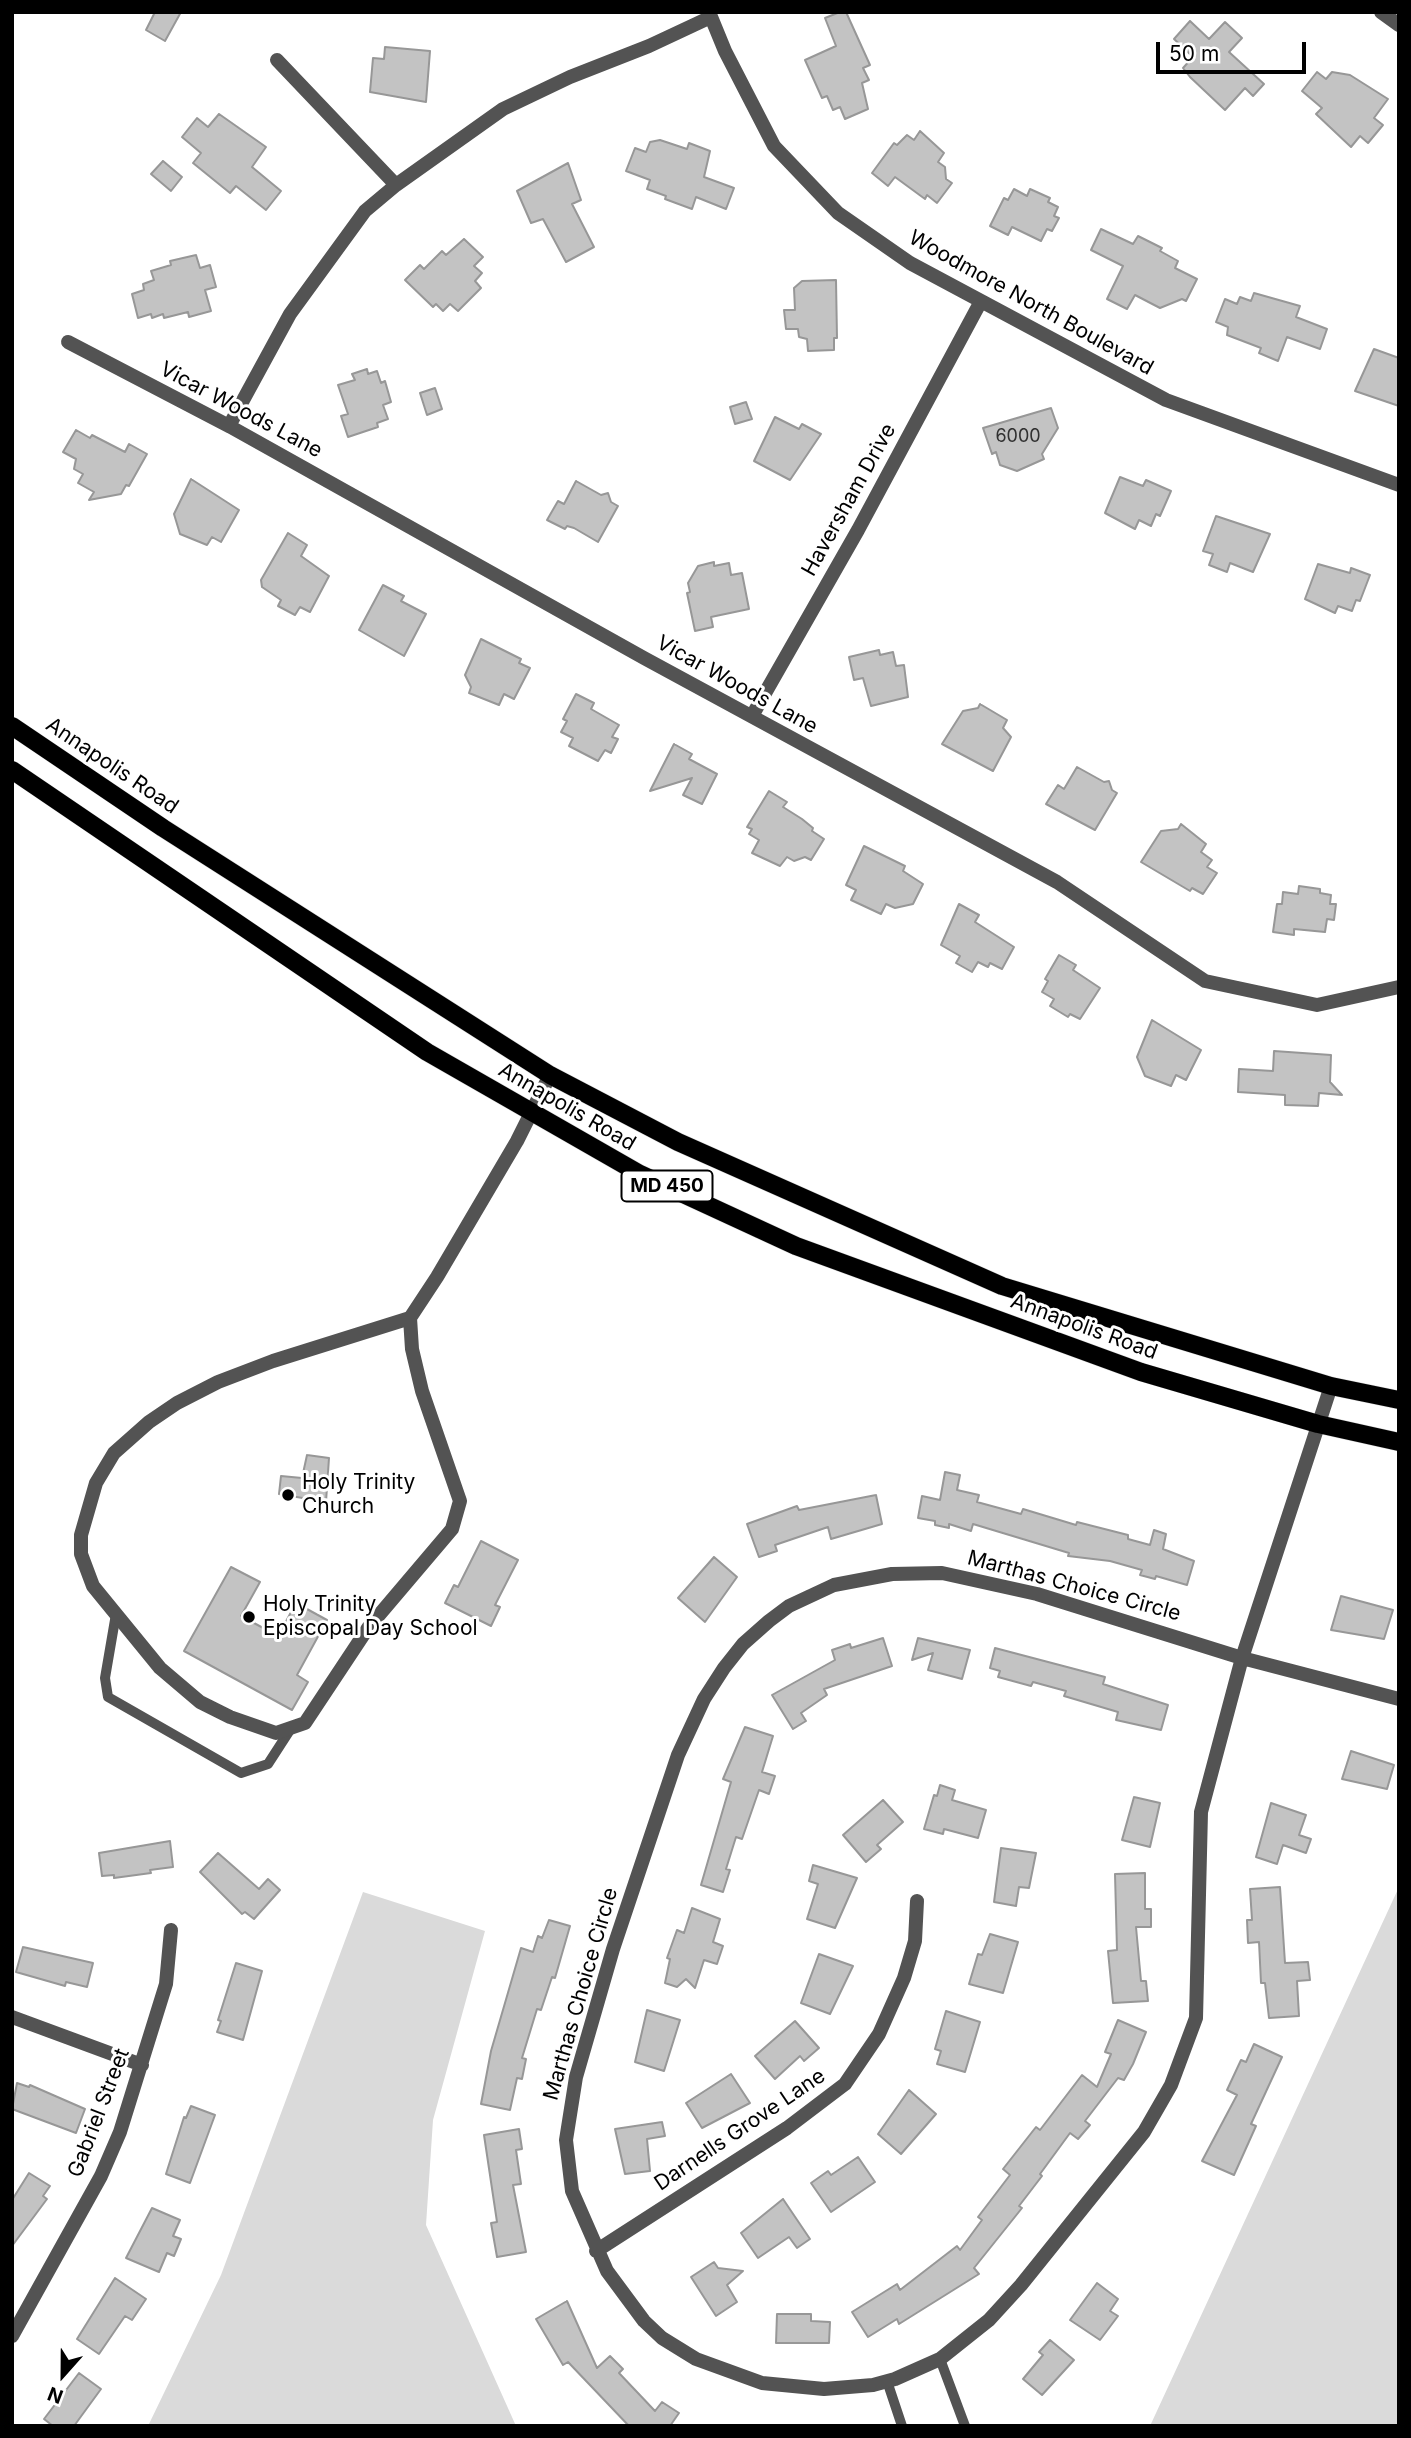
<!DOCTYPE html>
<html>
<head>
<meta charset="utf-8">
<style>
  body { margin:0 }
  #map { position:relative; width:1411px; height:2438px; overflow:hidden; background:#fff; font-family:Inter,sans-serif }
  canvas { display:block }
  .frame { position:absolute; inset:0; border:14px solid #000; pointer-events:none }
  .north { position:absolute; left:28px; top:2340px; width:70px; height:70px; -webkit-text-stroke:5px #fff; paint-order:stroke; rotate:201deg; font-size:19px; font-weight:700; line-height:28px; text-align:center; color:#000 }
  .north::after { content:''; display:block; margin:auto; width:24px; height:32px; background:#000; clip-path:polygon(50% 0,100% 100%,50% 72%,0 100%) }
  .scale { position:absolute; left:1156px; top:42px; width:150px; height:32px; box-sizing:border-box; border:4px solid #000; border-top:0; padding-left:9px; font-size:21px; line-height:24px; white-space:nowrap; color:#000; -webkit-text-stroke:5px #fff; paint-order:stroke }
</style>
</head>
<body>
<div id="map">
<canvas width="1411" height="2438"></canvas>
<div class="frame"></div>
<div class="north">N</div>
<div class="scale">50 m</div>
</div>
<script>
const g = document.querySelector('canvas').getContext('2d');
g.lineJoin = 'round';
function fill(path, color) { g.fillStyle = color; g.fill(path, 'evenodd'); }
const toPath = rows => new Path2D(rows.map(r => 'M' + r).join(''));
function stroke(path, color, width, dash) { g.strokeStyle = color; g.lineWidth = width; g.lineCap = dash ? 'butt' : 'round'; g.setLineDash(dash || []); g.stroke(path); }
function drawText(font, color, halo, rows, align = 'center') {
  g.font = font + ' Inter,sans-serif'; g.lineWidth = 6; g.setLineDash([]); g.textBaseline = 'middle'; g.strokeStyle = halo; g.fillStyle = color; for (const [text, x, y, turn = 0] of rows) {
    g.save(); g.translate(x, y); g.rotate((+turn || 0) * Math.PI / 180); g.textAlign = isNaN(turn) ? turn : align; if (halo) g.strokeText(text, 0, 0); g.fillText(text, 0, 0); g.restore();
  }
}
fill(toPath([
  [1399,1887,1399,2426,1150,2426],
  [363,1892,485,1931,433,2120,426,2225,516,2426,148,2426,221,2275]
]), '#dadada');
const building = toPath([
  [155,12,181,12,165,41,146,30,155,12],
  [840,12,846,12,870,65,863,68,869,80,862,83,868,109,845,119,840,107,833,110,827,96,822,98,805,60,836,46,825,18,840,12],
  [1190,21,1209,39,1225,22,1242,38,1229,52,1264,84,1253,96,1245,88,1225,110,1190,77,1183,68,1193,57,1174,39,1190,21],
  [385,47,430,51,426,102,370,92,373,58,384,59,385,47],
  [1317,72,1326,79,1332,72,1350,75,1388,99,1374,118,1383,125,1368,143,1360,136,1351,147,1316,114,1322,108,1302,91,1317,72],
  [219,114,266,147,252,167,281,191,266,210,236,186,230,193,193,163,201,153,182,137,197,118,208,127,219,114],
  [920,131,944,153,938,162,945,167,946,179,952,183,937,203,927,195,925,199,895,177,888,186,872,173,894,143,897,145,907,135,914,140,920,131],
  [660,140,687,149,689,143,710,151,704,177,734,188,726,209,696,197,692,209,665,199,666,196,647,189,650,180,626,171,635,148,646,152,650,142,660,140],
  [163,161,182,177,171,191,151,174,163,161],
  [568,163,581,200,572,204,594,247,566,262,543,219,531,223,517,191,568,163],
  [1014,189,1027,196,1030,189,1050,198,1048,202,1058,207,1054,216,1059,218,1052,231,1047,229,1041,241,1012,227,1008,235,990,226,1004,198,1008,200,1014,189],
  [1101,229,1133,244,1138,236,1162,248,1160,251,1178,261,1175,268,1197,279,1186,301,1182,299,1160,308,1135,295,1127,309,1107,299,1123,266,1091,250,1101,229],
  [464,239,483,257,474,266,482,273,475,281,481,288,458,311,450,304,443,311,436,304,433,307,405,280,420,265,424,269,442,251,446,255,464,239],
  [196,255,200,268,210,265,216,287,205,290,211,311,189,317,188,312,164,318,163,314,152,318,151,314,138,318,132,294,144,290,143,284,154,280,151,271,171,265,170,261,196,255],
  [836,280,837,338,834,338,834,350,808,351,807,339,799,337,798,329,786,329,784,310,795,310,794,288,802,281,836,280],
  [1254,293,1300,306,1296,317,1327,329,1320,349,1287,337,1278,361,1259,353,1261,348,1227,335,1228,327,1216,322,1225,299,1237,304,1240,297,1251,301,1254,293],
  [1374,349,1399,358,1399,406,1355,391,1374,349],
  [367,369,368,374,377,371,381,383,385,381,391,402,383,405,388,419,377,423,378,427,348,437,341,416,348,414,338,385,355,380,352,374,367,369],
  [435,388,442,409,427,415,420,393,435,388],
  [746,402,752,419,735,424,730,407,746,402],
  [1051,408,1058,428,1042,454,1044,459,1017,471,1000,465,996,452,992,454,983,428,1051,408],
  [775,417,799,429,802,424,821,434,790,480,754,461,775,417],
  [76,430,90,438,92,435,125,452,129,444,147,454,129,486,126,485,121,494,89,500,94,492,78,483,83,474,74,469,76,459,63,452,76,430],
  [1120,477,1143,486,1146,480,1171,491,1160,516,1156,514,1151,526,1139,520,1135,529,1105,513,1120,477],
  [191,479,239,510,221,542,212,537,207,545,180,534,174,514,191,479],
  [576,481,601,495,608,493,611,502,618,506,598,542,574,528,567,526,565,529,547,520,558,501,564,504,576,481],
  [1216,516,1270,534,1253,572,1230,563,1227,572,1209,565,1213,554,1203,551,1216,516],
  [288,533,307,545,301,556,329,576,310,612,300,607,295,615,278,606,281,600,262,587,261,580,288,533],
  [714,562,714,566,729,563,731,575,742,573,749,609,711,617,713,627,695,631,687,593,690,592,688,583,698,566,714,562],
  [1318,564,1350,573,1351,568,1370,575,1360,601,1356,600,1352,611,1338,606,1335,613,1305,599,1318,564],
  [383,585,404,596,401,601,426,614,404,656,359,630,383,585],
  [481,639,521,659,519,663,530,668,514,699,504,694,499,705,469,693,471,687,465,675,481,639],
  [879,650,880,655,893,652,896,666,904,665,908,697,871,706,863,678,854,680,849,657,879,650],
  [576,694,594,703,591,709,619,725,612,737,618,739,611,753,605,750,598,761,569,746,573,738,561,732,567,721,563,719,576,694],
  [980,704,1007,720,1003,728,1011,737,993,771,942,744,963,711,978,708,980,704],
  [674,744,692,754,689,759,717,774,702,804,683,795,692,778,650,791,674,744],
  [1077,767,1104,782,1109,781,1112,790,1117,793,1095,830,1046,804,1058,785,1064,789,1077,767],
  [769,791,787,802,783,807,802,819,813,828,812,831,824,839,811,860,805,857,794,861,787,857,780,866,752,853,759,840,749,834,752,829,747,827,769,791],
  [1181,824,1206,844,1201,852,1212,860,1207,867,1217,873,1203,894,1192,888,1190,891,1141,862,1161,831,1178,829,1181,824],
  [864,846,905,866,903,871,923,884,913,904,895,908,886,904,881,914,851,900,856,890,846,885,864,846],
  [1299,886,1320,889,1320,893,1331,895,1330,904,1336,904,1334,920,1327,919,1325,932,1294,929,1294,935,1273,932,1277,904,1282,904,1283,892,1298,894,1299,886],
  [959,904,979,915,975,922,1014,947,1002,969,990,963,988,967,978,962,972,972,956,963,960,956,941,945,959,904],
  [1059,955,1076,965,1073,970,1100,988,1080,1019,1070,1014,1068,1017,1050,1006,1054,999,1042,992,1048,981,1045,979,1059,955],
  [1152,1020,1201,1050,1186,1080,1176,1075,1171,1086,1145,1076,1137,1057,1152,1020],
  [1274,1051,1331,1055,1330,1082,1342,1095,1319,1093,1318,1106,1285,1105,1285,1095,1238,1092,1239,1069,1273,1071,1274,1051],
  [307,1455,329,1458,326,1502,279,1494,281,1476,302,1478,307,1455],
  [945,1472,960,1475,957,1490,979,1495,977,1502,1021,1514,1023,1509,1076,1525,1077,1522,1128,1535,1128,1539,1150,1545,1154,1530,1166,1534,1163,1549,1194,1561,1187,1585,1156,1576,1155,1579,1140,1575,1142,1570,1110,1561,1068,1556,1069,1553,973,1524,971,1531,949,1524,949,1528,935,1525,935,1521,918,1518,922,1496,940,1500,945,1472],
  [876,1495,882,1524,831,1539,828,1527,775,1545,777,1551,759,1557,747,1524,797,1506,799,1510,876,1495],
  [481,1541,518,1560,495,1605,500,1607,491,1626,445,1603,454,1585,458,1587,481,1541],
  [714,1557,737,1577,705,1622,678,1598,714,1557],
  [231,1567,260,1582,241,1616,278,1636,296,1603,327,1620,297,1675,308,1682,292,1710,184,1651,231,1567],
  [1341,1596,1393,1610,1384,1639,1331,1630,1341,1596],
  [883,1638,892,1666,824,1689,827,1695,801,1713,806,1721,793,1729,772,1695,835,1660,832,1650,850,1644,851,1648,883,1638],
  [918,1638,970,1650,962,1679,928,1670,933,1653,912,1660,918,1638],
  [995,1648,1105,1677,1103,1684,1168,1705,1161,1730,1116,1720,1118,1712,1064,1696,1066,1691,1033,1682,1031,1686,998,1677,1000,1671,990,1668,995,1648],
  [745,1727,773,1736,762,1772,775,1776,769,1794,759,1790,742,1839,736,1837,726,1869,730,1870,723,1892,701,1885,731,1782,723,1779,745,1727],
  [1351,1751,1394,1765,1387,1789,1342,1779,1351,1751],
  [940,1785,955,1790,952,1800,986,1810,978,1838,944,1829,943,1834,924,1829,934,1795,937,1796,940,1785],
  [1134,1797,1160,1803,1150,1847,1122,1840,1134,1797],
  [883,1800,903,1822,877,1845,881,1849,866,1862,843,1835,883,1800],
  [1271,1803,1306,1815,1299,1835,1311,1839,1306,1853,1283,1845,1277,1864,1256,1857,1271,1803],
  [170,1841,173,1867,150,1870,151,1873,114,1878,114,1875,102,1876,99,1853,170,1841],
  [1001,1848,1036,1853,1029,1888,1019,1887,1016,1906,994,1902,1001,1848],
  [218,1853,259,1889,268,1879,280,1890,254,1919,245,1912,242,1914,200,1872,218,1853],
  [813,1865,857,1878,835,1928,807,1919,818,1884,809,1881,813,1865],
  [1145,1873,1145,1909,1151,1909,1151,1927,1136,1927,1141,1981,1146,1981,1148,2001,1113,2003,1108,1951,1117,1950,1115,1874,1145,1873],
  [1280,1887,1285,1963,1308,1962,1310,1980,1297,1981,1299,2016,1269,2018,1265,1983,1261,1983,1259,1942,1248,1943,1247,1920,1252,1920,1250,1889,1280,1887],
  [692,1908,720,1919,713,1942,723,1946,717,1964,704,1960,695,1988,686,1979,677,1987,665,1983,670,1959,667,1958,677,1930,684,1933,692,1908],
  [549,1920,570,1926,555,1978,552,1977,541,2010,537,2009,522,2058,526,2059,522,2079,517,2078,510,2110,481,2104,491,2051,521,1948,533,1952,538,1936,542,1938,549,1920],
  [990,1934,1018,1942,1003,1993,969,1984,978,1954,982,1955,990,1934],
  [23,1947,93,1963,87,1987,66,1982,65,1986,16,1972,23,1947],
  [819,1954,853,1966,830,2014,801,2003,819,1954],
  [236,1963,262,1971,243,2040,217,2032,221,2021,218,2020,236,1963],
  [647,2010,680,2020,664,2071,635,2062,647,2010],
  [946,2011,980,2022,965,2072,937,2064,941,2051,935,2049,946,2011],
  [1118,2020,1146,2032,1133,2064,1124,2080,1118,2078,1085,2121,1090,2125,1078,2139,1070,2133,1040,2174,1042,2176,1019,2206,1022,2208,974,2268,979,2274,899,2324,897,2319,868,2337,852,2312,897,2284,900,2290,957,2246,960,2250,982,2220,978,2217,1010,2175,1003,2169,1036,2127,1040,2130,1082,2075,1097,2087,1111,2054,1105,2052,1118,2020],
  [795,2021,819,2048,804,2061,800,2056,775,2079,755,2056,795,2021],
  [1254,2044,1282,2057,1251,2124,1256,2126,1234,2175,1202,2161,1237,2095,1227,2090,1241,2060,1246,2062,1254,2044],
  [731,2074,750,2103,702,2128,686,2103,731,2074],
  [17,2083,29,2087,30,2085,85,2109,76,2133,12,2109,17,2083],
  [909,2090,936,2114,901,2154,878,2134,909,2090],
  [191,2106,215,2115,190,2183,166,2174,184,2117,186,2118,191,2106],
  [662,2122,665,2136,647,2139,650,2171,625,2174,615,2129,662,2122],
  [519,2129,522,2149,516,2150,521,2184,513,2185,526,2252,497,2257,491,2223,497,2222,484,2135,519,2129],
  [858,2157,875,2182,831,2212,811,2183,828,2171,831,2175,858,2157],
  [29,2173,50,2186,43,2196,47,2199,12,2246,12,2200,29,2173],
  [783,2199,810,2239,797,2248,789,2237,758,2258,741,2233,783,2199],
  [152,2208,180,2220,173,2236,181,2239,174,2256,167,2253,159,2272,126,2258,152,2208],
  [714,2262,718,2268,743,2271,727,2285,737,2302,716,2316,691,2277,714,2262],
  [115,2278,146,2299,132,2320,125,2316,99,2354,77,2339,115,2278],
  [1097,2283,1118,2299,1110,2311,1118,2316,1100,2340,1070,2320,1097,2283],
  [567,2301,597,2368,610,2356,623,2369,619,2373,655,2411,662,2402,679,2413,670,2426,629,2426,568,2362,563,2365,536,2319,567,2301],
  [777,2314,811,2314,811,2321,830,2322,829,2343,776,2343,777,2314],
  [1050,2340,1074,2360,1042,2395,1023,2379,1043,2355,1039,2352,1050,2340],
  [79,2373,101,2389,74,2426,53,2426,44,2419,79,2373]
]);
fill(building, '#c3c3c3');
stroke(building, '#979797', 2);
const primary = toPath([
  [12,726,163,828,550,1075,678,1142,1002,1286,1331,1386,1399,1400],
  [12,770,427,1052,640,1174,796,1246,1141,1372,1318,1424,1399,1442]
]);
stroke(primary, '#dbdbdb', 19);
stroke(toPath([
  [116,1614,105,1678,108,1697,241,1773,268,1764,290,1730],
  [940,2359,965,2426],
  [887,2381,902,2426]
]), '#535353', 10);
stroke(toPath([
  [709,12,725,51,774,146,838,213,910,263,1166,400,1399,485],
  [1381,12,1399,25],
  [277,60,396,185],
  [68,342,229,426,644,658,1057,882,1205,981,1317,1005,1399,987],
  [229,426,290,314,365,211,396,185,503,109,570,77,649,46,711,17],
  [752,716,858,530,980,303],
  [410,1318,273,1361,218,1382,177,1403,149,1422,114,1453,96,1483,81,1535,81,1554,93,1586,160,1668,200,1702,230,1717,276,1733,305,1723,368,1628,452,1529,460,1501,422,1391,412,1349,410,1318,437,1277,517,1141,550,1075],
  [1331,1386,1242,1658,1201,1812,1196,2018,1171,2085,1144,2132,1021,2285,989,2320,940,2359,895,2379,873,2385,824,2389,762,2383,696,2359,662,2338,644,2321,607,2271,572,2191,566,2140,576,2077,613,1949,678,1755,704,1699,724,1668,743,1644,769,1621,789,1606,834,1585,892,1574,942,1573,1037,1594,1242,1658,1399,1699],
  [12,2017,142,2065],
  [596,2251,787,2128,845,2084,879,2034,904,1978,915,1941,917,1901],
  [12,2336,101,2176,120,2132,166,1984,171,1930]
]), '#535353', 14);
stroke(primary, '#000', 18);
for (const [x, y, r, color] of [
  [288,1495,7,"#000"],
  [249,1617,7,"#000"]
]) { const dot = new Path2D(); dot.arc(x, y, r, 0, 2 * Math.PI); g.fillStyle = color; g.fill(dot); stroke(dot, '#fff', 2.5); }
drawText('18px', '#313131', null, [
  ["6000",1018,437]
]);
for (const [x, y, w] of [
  [667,1186,91]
]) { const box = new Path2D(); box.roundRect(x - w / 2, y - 15.5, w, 31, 5); g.fillStyle = '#fff'; g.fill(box); stroke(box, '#000', 2); }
drawText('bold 19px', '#000', null, [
  ["MD 450",667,1186]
]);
drawText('21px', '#000', '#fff', [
  ["Woodmore North Boulevard",1031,303,29],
  ["Vicar Woods Lane",241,410,28],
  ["Haversham Drive",849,500,-61],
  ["Vicar Woods Lane",737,685,29],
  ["Annapolis Road",112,766,34],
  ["Annapolis Road",567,1107,30],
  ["Annapolis Road",1084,1327,20],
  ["Marthas Choice Circle",1074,1586,15],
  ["Marthas Choice Circle",581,1994,-74],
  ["Gabriel Street",99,2113,-69],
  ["Darnells Grove Lane",740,2130,-34]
]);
drawText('21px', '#000', '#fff', [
  ["Holy Trinity",302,1483],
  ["Church",302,1507],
  ["Holy Trinity",263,1605],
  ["Episcopal Day School",263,1629]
], 'left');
</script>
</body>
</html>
